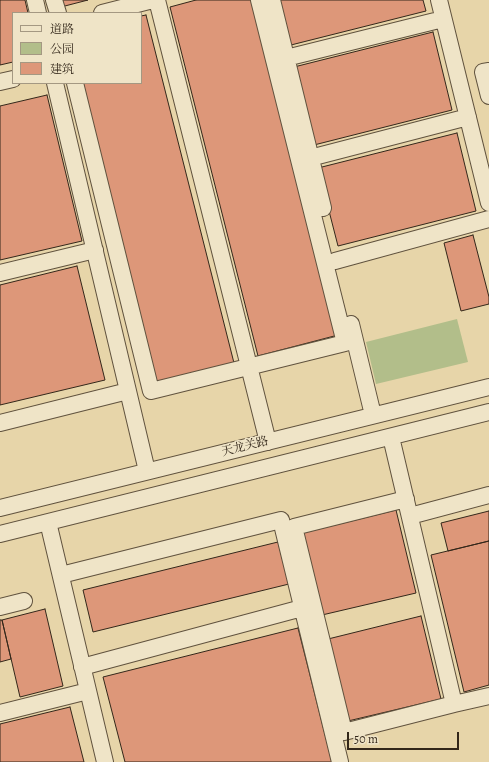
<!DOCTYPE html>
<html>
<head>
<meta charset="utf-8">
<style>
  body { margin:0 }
  #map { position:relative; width:489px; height:762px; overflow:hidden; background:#e7d5a9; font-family:Alegreya,"Noto Serif SC",serif }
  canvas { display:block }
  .legend { position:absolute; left:12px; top:12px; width:130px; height:72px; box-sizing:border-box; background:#efe4c7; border:1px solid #a49882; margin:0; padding:5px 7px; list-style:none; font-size:12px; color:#33271a }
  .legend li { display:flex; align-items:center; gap:8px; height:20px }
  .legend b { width:20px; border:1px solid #a49882 }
  .scale { position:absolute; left:347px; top:732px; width:112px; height:18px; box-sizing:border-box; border:2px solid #33271a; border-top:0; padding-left:5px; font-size:12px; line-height:14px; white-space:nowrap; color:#33271a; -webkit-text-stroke:3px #efe4c7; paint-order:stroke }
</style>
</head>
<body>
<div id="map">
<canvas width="489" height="762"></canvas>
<ul class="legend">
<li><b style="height:5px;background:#efe4c7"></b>道路</li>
<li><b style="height:11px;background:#b2be8a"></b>公园</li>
<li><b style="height:11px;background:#dd9779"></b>建筑</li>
</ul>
<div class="scale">50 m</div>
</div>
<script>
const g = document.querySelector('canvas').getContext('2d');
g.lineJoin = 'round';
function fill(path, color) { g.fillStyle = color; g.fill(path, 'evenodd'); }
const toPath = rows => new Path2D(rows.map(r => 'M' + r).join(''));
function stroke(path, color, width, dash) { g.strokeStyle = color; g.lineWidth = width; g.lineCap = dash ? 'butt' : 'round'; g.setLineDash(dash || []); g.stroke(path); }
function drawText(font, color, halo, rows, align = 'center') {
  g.font = font + ' Alegreya,"Noto Serif SC",serif'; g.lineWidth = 3; g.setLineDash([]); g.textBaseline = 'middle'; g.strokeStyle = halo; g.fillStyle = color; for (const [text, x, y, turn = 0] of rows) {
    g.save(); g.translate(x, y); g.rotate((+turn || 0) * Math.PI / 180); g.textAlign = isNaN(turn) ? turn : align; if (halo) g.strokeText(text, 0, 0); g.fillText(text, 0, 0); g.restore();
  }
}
fill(toPath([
  [457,319,468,362,376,384,366,342]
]), '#b2be8a');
const building = toPath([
  [0,0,25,0,28,13,13,13,13,62,0,65,0,0],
  [59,0,88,0,61,7,59,0],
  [196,0,253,0,338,335,258,356,170,7,196,0],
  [275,0,423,0,426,11,287,46,275,0],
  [146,15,234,363,155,384,78,83,141,83,141,16,146,15],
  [433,32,452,110,314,145,294,67,433,32],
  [47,95,82,241,0,260,0,106,47,95],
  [457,133,476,211,338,246,318,168,457,133],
  [473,235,489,297,489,304,461,311,444,243,473,235],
  [77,266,105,380,0,405,0,285,77,266],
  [396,510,416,593,322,615,302,533,396,510],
  [489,511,489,541,448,551,441,523,489,511],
  [489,541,489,685,464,692,431,555,489,541],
  [278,542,289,584,93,632,83,590,278,542],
  [45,609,63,686,20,697,2,620,45,609],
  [421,616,441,699,348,721,328,639,421,616],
  [0,620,2,620,11,659,0,662,0,620],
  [298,628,332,762,125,762,103,677,298,628],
  [70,707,84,762,0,762,0,724,70,707]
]);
fill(building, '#dd9779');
stroke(building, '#33271a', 1);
const minor = toPath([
  [35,0,38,13],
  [54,0,58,13],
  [157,0,268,442],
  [272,0,323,208],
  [439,0,489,203],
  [102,13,153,0],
  [286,58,443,19],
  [489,71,483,72,489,96],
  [0,82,13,79],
  [55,83,147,471],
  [75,83,151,391,345,343,259,0],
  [310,158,468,117],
  [335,261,489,219],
  [0,273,95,250],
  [351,324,373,415],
  [0,423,128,391],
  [391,437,454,704,344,732,294,527,406,499],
  [0,508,489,387],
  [410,516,489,495],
  [48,522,105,762],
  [0,534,489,412],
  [61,575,281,520,340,762],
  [0,607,24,601],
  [82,667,302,608],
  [454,704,489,696],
  [0,713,88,691]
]);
stroke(minor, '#60523e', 18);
stroke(minor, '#efe4c7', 16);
drawText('12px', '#33271a', '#efe4c7', [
  ["天龙关路",245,447,-14]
]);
</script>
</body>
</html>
